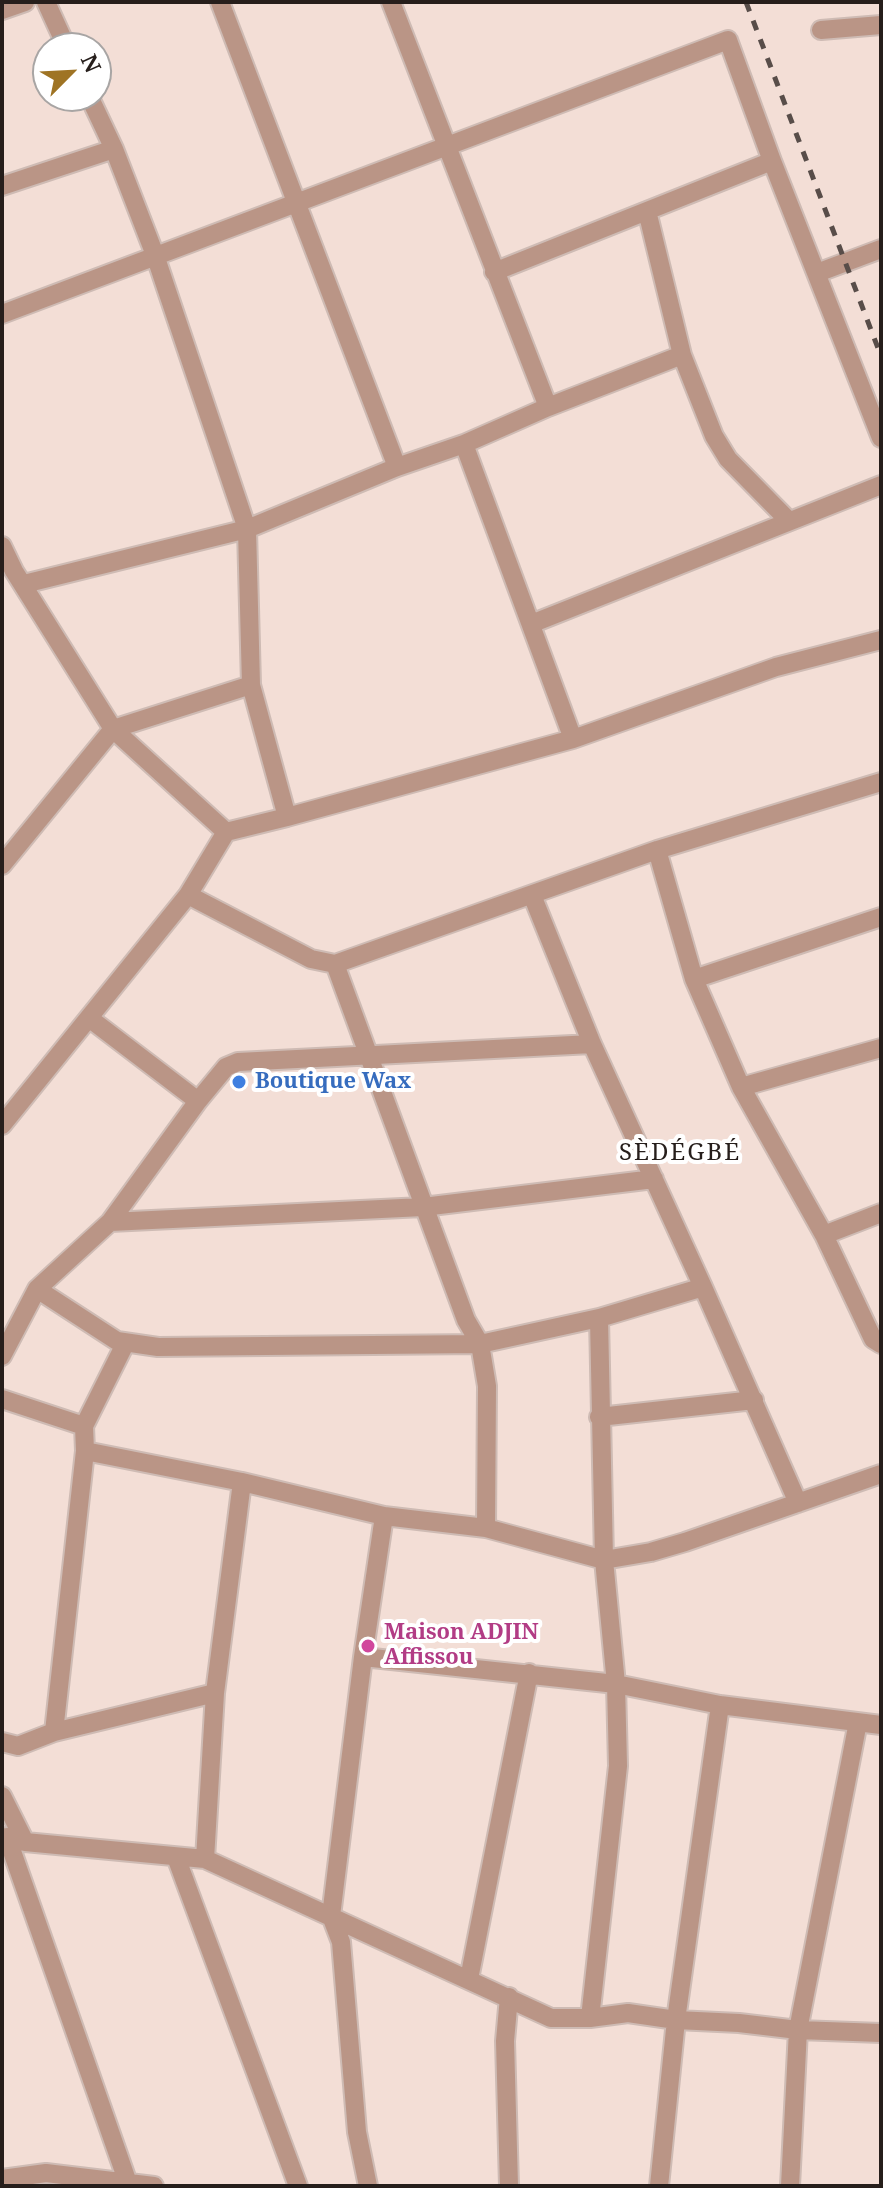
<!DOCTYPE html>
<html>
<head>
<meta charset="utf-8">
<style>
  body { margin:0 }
  #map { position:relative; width:883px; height:2188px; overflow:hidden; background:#f3ded6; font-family:"Noto Serif",serif }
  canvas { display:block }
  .frame { position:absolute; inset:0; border:4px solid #261e1b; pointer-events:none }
  .north { position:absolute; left:32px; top:32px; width:80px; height:80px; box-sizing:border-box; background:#fff; border:2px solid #a8a5a4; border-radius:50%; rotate:66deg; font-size:22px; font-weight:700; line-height:32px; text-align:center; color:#261e1b }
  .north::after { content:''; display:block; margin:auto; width:28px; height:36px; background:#9f7424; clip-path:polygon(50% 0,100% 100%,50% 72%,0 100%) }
</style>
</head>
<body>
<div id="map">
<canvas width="883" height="2188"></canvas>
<div class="frame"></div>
<div class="north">N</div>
</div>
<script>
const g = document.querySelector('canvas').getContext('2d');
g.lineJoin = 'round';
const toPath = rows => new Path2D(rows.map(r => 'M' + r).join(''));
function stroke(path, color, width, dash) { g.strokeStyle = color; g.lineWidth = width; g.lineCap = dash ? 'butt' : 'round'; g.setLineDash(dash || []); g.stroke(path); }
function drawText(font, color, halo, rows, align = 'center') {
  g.font = font + ' "Noto Serif",serif'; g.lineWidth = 8; g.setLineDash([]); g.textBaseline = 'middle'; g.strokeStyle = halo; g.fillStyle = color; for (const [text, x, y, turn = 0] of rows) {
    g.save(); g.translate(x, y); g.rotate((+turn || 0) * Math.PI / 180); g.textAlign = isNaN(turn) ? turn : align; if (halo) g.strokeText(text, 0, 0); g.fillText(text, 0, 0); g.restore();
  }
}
const minor = toPath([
  [46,2,67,48],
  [220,2,397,467],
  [391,2,548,407],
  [2,10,25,2],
  [821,30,881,25],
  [89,96,114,149,155,255,247,529,251,685,287,817],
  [2,186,114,149],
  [647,211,682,355,714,436,728,459,789,521],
  [494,272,772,161],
  [817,273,881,249],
  [2,314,728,40,772,161,881,438],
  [464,444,573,739],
  [2,546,14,571,113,729,226,832],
  [24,584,247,529,397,467,464,444,548,407,682,355],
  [531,624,881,485],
  [657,850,694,979,741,1087,824,1235,873,1339,881,1344],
  [2,865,113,729,251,685],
  [188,895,311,959,335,964,657,850,881,782],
  [532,895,592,1044,703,1287,798,1503],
  [335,964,466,1320,480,1344,487,1386,486,1528],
  [694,979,881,917],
  [89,1018,198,1101],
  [741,1087,881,1048],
  [2,1125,188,895,226,832,287,817,573,739,776,667,881,640],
  [110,1222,423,1207,654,1179],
  [824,1235,881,1213],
  [37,1289,117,1341,158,1347,480,1344,599,1318,703,1287],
  [2,1356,37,1289,110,1222,198,1101,226,1067,238,1062,592,1044],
  [2,1399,84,1426],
  [599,1417,754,1400],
  [85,1451,242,1482,384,1516,486,1528,604,1560,651,1552,685,1542,881,1474],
  [363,1657,616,1684,720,1705,881,1725],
  [54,1732,85,1451,84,1426,125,1344],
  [2,1742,18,1746,54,1732,215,1693],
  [2,1796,25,1842],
  [2,1837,25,1842,205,1859,551,2018,590,2018,628,2013,676,2020,739,2023,798,2030,881,2033],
  [7,1837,129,2186],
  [176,1857,298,2186],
  [205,1859,215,1693,242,1482],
  [469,1979,529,1673],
  [509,1997,505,2041,509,2186],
  [590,2018,618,1766,616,1684,604,1560,599,1318],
  [2,2179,46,2173,154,2186],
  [368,2186,357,2132,341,1942,331,1916,363,1657,384,1516],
  [659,2186,676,2020,720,1705],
  [790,2186,798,2030,858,1722]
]);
stroke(minor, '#cebbb4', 22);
stroke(minor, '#ba9586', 18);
stroke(toPath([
  [746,2,881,356]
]), '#584d49', 5, [10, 10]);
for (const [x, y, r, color] of [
  [239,1082,8,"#3f7fe0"],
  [368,1646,8,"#d1479c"]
]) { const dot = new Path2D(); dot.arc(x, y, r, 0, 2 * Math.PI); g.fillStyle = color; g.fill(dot); stroke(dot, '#fff', 3); }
drawText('bold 22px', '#366cbe', '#fff', [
  ["Boutique Wax",255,1082]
], 'left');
drawText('bold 22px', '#b23c85', '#fff', [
  ["Maison ADJIN",384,1633],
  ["Affissou",384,1658]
], 'left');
g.letterSpacing = '2px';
drawText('24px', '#261e1b', '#fff', [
  ["SÈDÉGBÉ",680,1153]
]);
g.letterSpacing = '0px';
</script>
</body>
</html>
